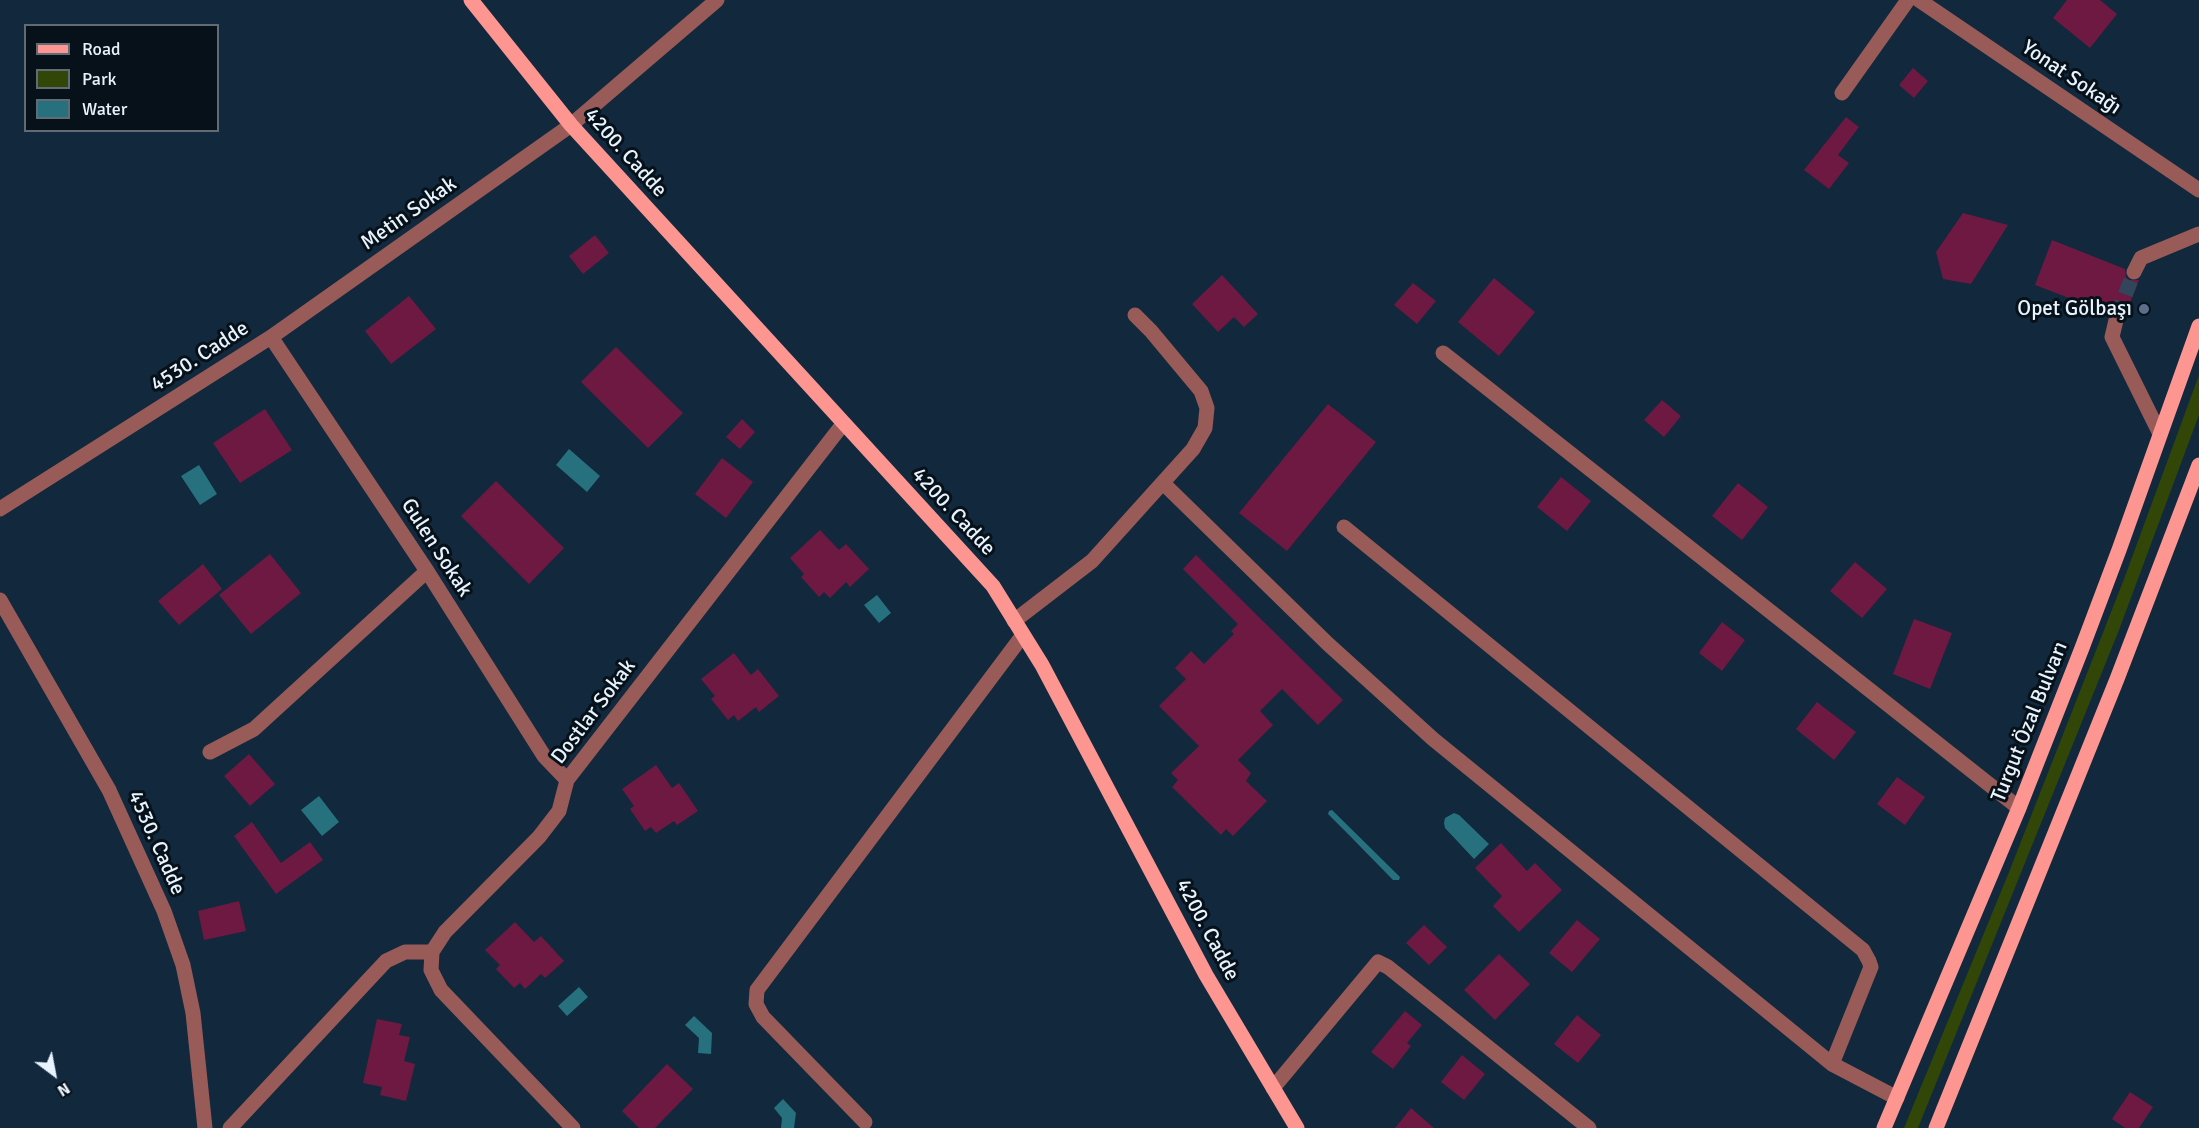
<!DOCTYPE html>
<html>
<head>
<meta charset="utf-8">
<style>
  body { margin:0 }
  #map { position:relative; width:2199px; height:1128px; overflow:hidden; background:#11283d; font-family:Signika,sans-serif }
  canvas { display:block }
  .legend { position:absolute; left:24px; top:24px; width:195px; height:108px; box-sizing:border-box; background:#07111a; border:2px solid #616b75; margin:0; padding:8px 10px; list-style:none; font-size:18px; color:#e8f3fe }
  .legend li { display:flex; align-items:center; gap:12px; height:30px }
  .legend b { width:30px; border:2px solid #616b75 }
  .north { position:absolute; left:24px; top:1044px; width:60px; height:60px; -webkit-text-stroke:4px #07111a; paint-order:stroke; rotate:148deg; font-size:16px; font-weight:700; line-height:24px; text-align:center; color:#e8f3fe }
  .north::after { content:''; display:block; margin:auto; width:21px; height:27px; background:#e8f3fe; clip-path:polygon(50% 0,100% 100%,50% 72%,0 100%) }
</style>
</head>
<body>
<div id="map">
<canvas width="2199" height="1128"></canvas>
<ul class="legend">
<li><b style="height:8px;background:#fd9691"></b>Road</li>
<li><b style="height:16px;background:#314607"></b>Park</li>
<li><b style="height:16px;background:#27717e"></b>Water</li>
</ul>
<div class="north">N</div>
</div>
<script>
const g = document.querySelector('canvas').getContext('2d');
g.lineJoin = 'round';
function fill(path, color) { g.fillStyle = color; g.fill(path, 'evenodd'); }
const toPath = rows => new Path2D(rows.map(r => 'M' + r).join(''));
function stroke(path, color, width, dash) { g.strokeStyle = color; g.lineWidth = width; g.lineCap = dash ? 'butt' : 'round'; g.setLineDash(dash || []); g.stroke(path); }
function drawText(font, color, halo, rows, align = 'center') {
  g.font = font + ' Signika,sans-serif'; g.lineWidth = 6; g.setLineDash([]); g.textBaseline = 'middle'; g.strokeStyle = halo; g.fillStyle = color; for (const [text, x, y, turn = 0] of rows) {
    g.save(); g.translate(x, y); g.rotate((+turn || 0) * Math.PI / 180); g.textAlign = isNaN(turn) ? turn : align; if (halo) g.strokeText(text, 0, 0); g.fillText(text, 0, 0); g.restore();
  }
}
fill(toPath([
  [2199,375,2199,415,2119,630,1918,1128,1904,1128,2009,872,2124,579]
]), '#314607');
fill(toPath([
  [569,449,600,476,587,492,556,465],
  [199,465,217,494,200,505,181,476],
  [877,595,891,613,879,623,864,605],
  [319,796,339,822,322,836,301,810],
  [1332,810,1400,877,1399,880,1393,880,1350,836,1328,814,1329,811],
  [1454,813,1459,815,1489,844,1474,859,1445,828,1444,823,1445,818],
  [579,987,588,997,567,1016,558,1006],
  [694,1016,712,1033,711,1054,698,1053,699,1038,685,1025],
  [783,1099,796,1113,794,1128,781,1128,782,1118,774,1108]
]), '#27717e');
fill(toPath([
  [2067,0,2100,0,2117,14,2090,48,2053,18],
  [1913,68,1928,81,1914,98,1899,85],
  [1846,117,1859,127,1838,155,1849,163,1829,189,1804,170],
  [1963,213,2008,225,1971,284,1943,279,1936,252],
  [595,235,609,253,583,274,569,256],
  [2052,240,2125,269,2126,277,2129,280,2139,280,2126,313,2120,307,2115,307,2108,313,2035,285],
  [1222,275,1258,314,1244,327,1234,317,1218,332,1192,304],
  [1494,278,1535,312,1499,356,1458,322],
  [1413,283,1436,301,1417,324,1394,305],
  [409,296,436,329,391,364,365,331],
  [616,347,683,413,648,448,581,382],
  [1662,400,1681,416,1664,437,1644,420],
  [1328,404,1376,442,1287,551,1239,513],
  [265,409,292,450,240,483,213,443],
  [742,419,755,432,740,449,726,437],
  [722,458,753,482,726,518,695,494],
  [1561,477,1591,501,1567,531,1537,507],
  [496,481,564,548,529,584,461,516],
  [1738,483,1768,507,1742,540,1712,516],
  [820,530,839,550,846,544,869,569,850,587,846,582,830,598,824,592,819,597,801,577,804,574,790,558],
  [270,554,301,593,251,634,219,595],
  [1196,555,1343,700,1318,725,1282,689,1260,711,1273,725,1238,760,1251,773,1246,781,1267,801,1233,836,1226,829,1221,835,1172,787,1178,780,1171,773,1199,746,1159,706,1186,679,1175,668,1191,651,1204,664,1234,634,1231,631,1238,624,1183,569],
  [1855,562,1887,589,1862,618,1830,591],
  [203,564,222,589,179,625,158,601],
  [1914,619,1952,633,1930,689,1893,674],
  [1722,622,1745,640,1722,671,1699,653],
  [734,653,751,675,758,669,779,696,759,712,756,707,738,721,734,715,728,720,711,699,715,696,701,679],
  [1817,702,1856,732,1834,760,1796,729],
  [249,754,275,784,250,806,224,776],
  [656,765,672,788,679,783,698,811,677,825,674,821,656,833,651,827,645,831,630,809,634,806,622,789],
  [1897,777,1925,797,1905,825,1877,804],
  [252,822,281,863,310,842,323,860,276,894,234,836],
  [1501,843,1527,871,1535,863,1562,890,1519,932,1493,906,1502,896,1475,868],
  [239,901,246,931,204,940,198,911],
  [1577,920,1600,939,1572,972,1549,953],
  [515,922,534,942,541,936,564,961,545,978,541,974,525,989,520,983,514,988,496,969,500,965,485,950],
  [1424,925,1447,947,1429,965,1406,943],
  [1499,954,1530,984,1495,1020,1464,990],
  [1405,1011,1422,1025,1407,1043,1411,1046,1393,1069,1371,1052],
  [1577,1015,1601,1035,1578,1063,1554,1044],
  [377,1019,402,1024,399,1035,410,1037,404,1061,415,1064,406,1101,380,1095,382,1087,363,1083],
  [1462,1055,1485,1074,1464,1100,1441,1082],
  [667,1064,693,1089,655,1128,639,1128,622,1111],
  [2130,1092,2153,1107,2139,1128,2125,1128,2112,1119],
  [1411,1108,1434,1128,1395,1128]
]), '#6e1941');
stroke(toPath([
  [2117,316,2134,272]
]), '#31465a', 15, [15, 8]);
stroke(toPath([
  [1919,0,2199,190],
  [1842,93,1908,0],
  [2134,272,2141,258,2199,234],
  [2117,316,2112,337,2160,434],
  [271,337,427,571,544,756,567,780],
  [1443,353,2019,808],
  [1163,483,1328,644,1433,739,1832,1064,1897,1098],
  [0,509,271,337,571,125,717,0],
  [1344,527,1863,950,1869,961,1871,967,1832,1064],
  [0,600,109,790,164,911,183,965,193,1013,205,1128],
  [1014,621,1092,561,1193,449,1205,428,1207,408,1201,391,1151,331,1135,315],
  [210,752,254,729,427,571],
  [1273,1088,1378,962,1388,967,1589,1128],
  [865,1122,763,1017,756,1004,757,990,1023,635],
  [230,1128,386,961,405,952,432,952],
  [573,1128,441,990,431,970,432,952,445,932,539,837,559,811,567,780,843,424]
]), '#995b58', 15);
stroke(toPath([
  [471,0,571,125,993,586,1042,665,1206,975,1297,1128],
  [1884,1128,2019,808,2082,648,2119,550,2199,326],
  [1936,1128,2117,679,2199,465]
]), '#fd9691', 15);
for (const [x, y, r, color] of [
  [2144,309,6,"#5c6f8a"]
]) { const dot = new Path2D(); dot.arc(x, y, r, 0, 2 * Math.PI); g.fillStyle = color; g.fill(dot); stroke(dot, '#07111a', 2); }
drawText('21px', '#e8f3fe', '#07111a', [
  ["Yonat Sokağı",2071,78,34],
  ["4200. Cadde",625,153,48],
  ["Metin Sokak",409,214,-35],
  ["4530. Cadde",200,357,-33],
  ["4200. Cadde",953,512,47],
  ["Gulen Sokak",436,548,57],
  ["Dostlar Sokak",594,712,-53],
  ["Turgut Özal Bulvarı",2030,722,-68],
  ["4530. Cadde",156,843,66],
  ["4200. Cadde",1207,930,62]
]);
drawText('21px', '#e8f3fe', '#07111a', [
  ["Opet Gölbaşı",2132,309]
], 'right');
</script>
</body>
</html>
